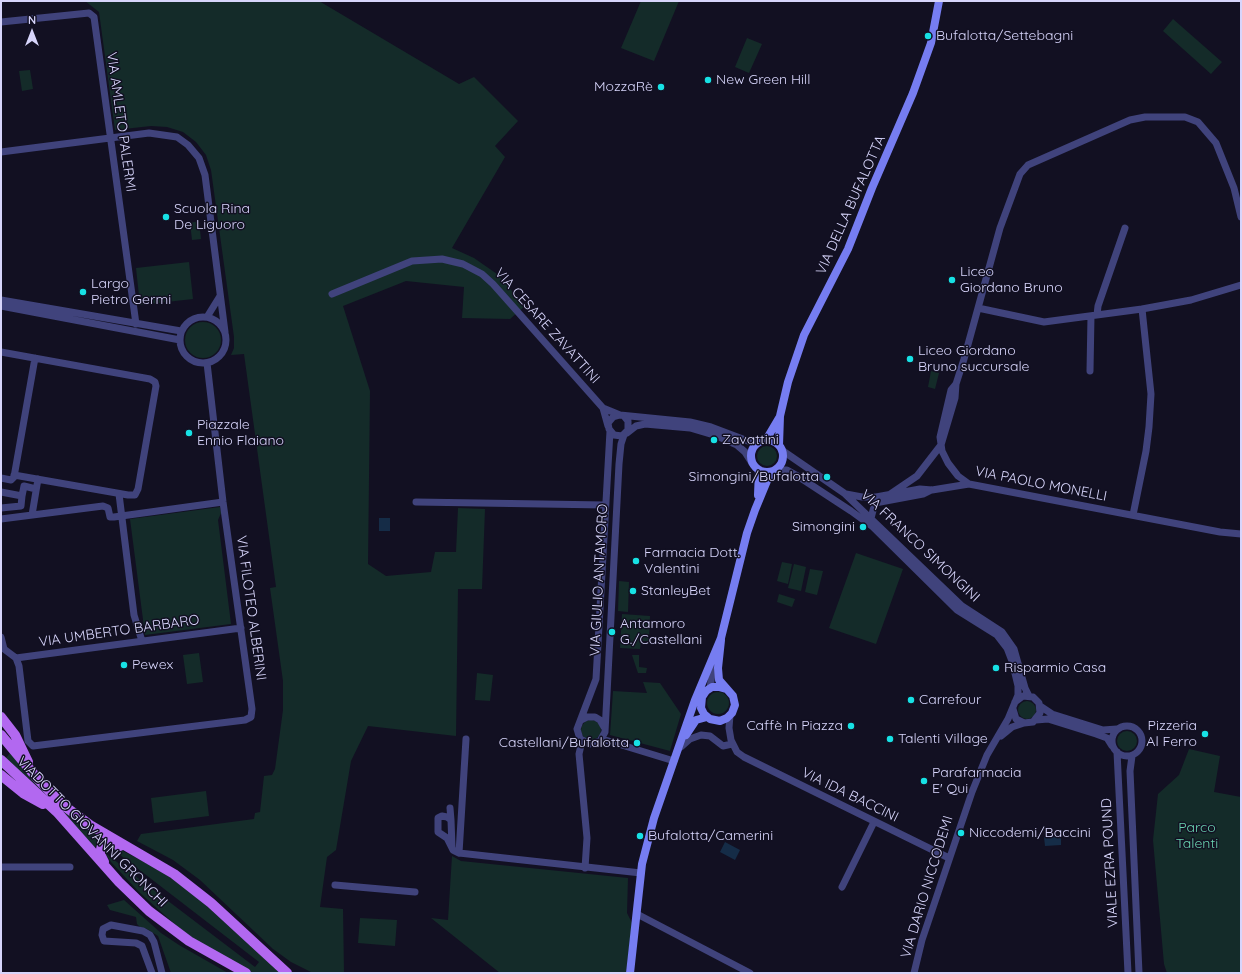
<!DOCTYPE html>
<html>
<head>
<meta charset="utf-8">
<style>
  body { margin:0 }
  #map { position:relative; width:1242px; height:974px; overflow:hidden; background:#121022; font-family:Quicksand,sans-serif }
  canvas { display:block }
  .frame { position:absolute; inset:0; border:2px solid #d7d5fb; pointer-events:none }
  .north { position:absolute; left:12px; top:12px; width:40px; height:40px; -webkit-text-stroke:3px #121022; paint-order:stroke; rotate:0deg; font-size:11px; font-weight:700; line-height:16px; text-align:center; color:#d7d5fb }
  .north::after { content:''; display:block; margin:auto; width:14px; height:18px; background:#d7d5fb; clip-path:polygon(50% 0,100% 100%,50% 72%,0 100%) }
</style>
</head>
<body>
<div id="map">
<canvas width="1242" height="974"></canvas>
<div class="frame"></div>
<div class="north">N</div>
</div>
<script>
const g = document.querySelector('canvas').getContext('2d');
g.lineJoin = 'round';
function fill(path, color) { g.fillStyle = color; g.fill(path, 'evenodd'); }
const toPath = rows => new Path2D(rows.map(r => 'M' + r).join(''));
function stroke(path, color, width, dash) { g.strokeStyle = color; g.lineWidth = width; g.lineCap = dash ? 'butt' : 'round'; g.setLineDash(dash || []); g.stroke(path); }
function drawText(font, color, halo, rows, align = 'center') {
  g.font = font + ' Quicksand,sans-serif'; g.lineWidth = 3; g.setLineDash([]); g.textBaseline = 'middle'; g.strokeStyle = halo; g.fillStyle = color; for (const [text, x, y, turn = 0] of rows) {
    g.save(); g.translate(x, y); g.rotate((+turn || 0) * Math.PI / 180); g.textAlign = isNaN(turn) ? turn : align; if (halo) g.strokeText(text, 0, 0); g.fillText(text, 0, 0); g.restore();
  }
}
fill(toPath([
  [85,1,319,1,459,84,474,77,518,121,495,146,505,157,452,248,474,258,497,274,525,306,510,319,462,318,464,287,406,281,343,306,370,391,368,564,386,576,431,572,435,552,456,552,458,508,485,509,482,589,458,589,456,736,368,726,351,761,336,850,327,857,320,907,343,909,344,973,313,973,291,962,273,949,200,880,173,860,137,841,141,834,254,819,255,813,260,812,264,776,272,775,275,769,283,710,283,681,270,588,276,587,244,354,231,355,234,348,234,337,211,170,206,155,196,142,183,132,167,127,151,126,115,130,99,12],
  [641,1,679,1,654,61,621,48],
  [1173,19,1222,62,1211,74,1163,31],
  [747,38,762,44,749,73,735,67],
  [30,70,33,89,22,91,19,71],
  [199,221,201,239,192,240,190,223],
  [189,262,193,299,140,305,136,268],
  '185 340a18 18 0 1 1 36 0a18 18 0 1 1-36 0Z',
  [931,371,939,373,935,389,928,387],
  '757 456a10 10 0 1 1 20 0a10 10 0 1 1-20 0Z',
  [220,507,221,513,218,520,231,624,145,635,130,519],
  [856,553,903,569,876,644,829,628],
  [782,562,792,564,788,584,777,581],
  [794,564,806,567,801,591,788,588],
  [810,569,823,571,817,595,805,592],
  [619,581,629,582,628,612,618,611],
  [779,594,795,599,792,607,777,602],
  [622,614,650,616,649,641,641,641,640,649,620,648],
  [199,653,203,682,187,684,183,655],
  [632,655,639,655,639,667,647,668,646,673,638,673],
  [477,673,493,675,490,701,475,700],
  [643,682,660,683,681,714,670,751,610,735,613,691,647,693],
  '707 703a11 11 0 1 1 22 0a11 11 0 1 1-22 0Z',
  '1018 710a9 9 0 1 1 18 0a9 9 0 1 1-18 0Z',
  '581 730a10 10 0 1 1 20 0a10 10 0 1 1-20 0Z',
  '1117 741a10 10 0 1 1 20 0a10 10 0 1 1-20 0Z',
  [1,740,104,837,97,843,94,849,1,755,1,753,6,758,10,753,1,743],
  [1189,749,1220,756,1214,792,1241,797,1241,973,1167,973,1164,964,1153,840,1158,794,1179,775],
  [206,791,209,816,154,823,151,798],
  [113,846,154,867,189,890,281,973,253,973,206,948,179,928,139,892,111,862,105,853,255,967,259,962,111,848],
  [452,856,461,861,628,878,627,913,632,923,626,973,500,973,431,918,448,920],
  [124,900,161,933,179,945,228,973,171,973,158,936,147,929,140,927,137,924,136,917,110,910,107,905],
  [360,918,397,920,395,946,358,943]
]), '#142b29');
fill(toPath([
  [379,518,390,518,390,531,379,531],
  [1061,836,1061,845,1045,846,1044,837],
  [725,842,740,850,735,860,720,852]
]), '#152c47');
stroke(toPath([
  [1,22,89,13,94,17,136,324],
  [1,152,149,133,177,137,188,145,199,158,205,175,225,332],
  [1241,217,1234,188,1216,143,1198,122,1185,117,1145,117,1130,120,1028,165,1020,174,1000,228,964,359,956,384,951,390,940,437,942,451,948,463,958,476,969,484,1220,532,1241,534],
  [332,294,412,261,442,259,463,264,482,274,493,284,603,408],
  [1,300,181,331],
  [1,306,180,340],
  [978,308,1044,322,1142,309],
  [1097,315,1098,306,1125,228],
  [207,317,220,296],
  '180 340a23 23 0 1 1 46 0a23 23 0 1 1-46 0Z',
  [1,352,150,379,155,382,156,386,138,489,135,495,128,495,14,475],
  [1090,371,1091,316],
  [624,416,628,421,628,430,622,436,614,435,609,429,608,423,613,417,620,415,690,422,711,427,748,441,759,442],
  [608,426,603,408,620,415],
  [610,431,596,679,577,729,580,739,590,744,600,741,605,732,619,464,621,444,624,435],
  [627,433,636,426,645,424,690,428,717,436,737,445,745,452,752,463],
  [783,451,844,493,962,606,1002,632,1014,649,1025,688,1029,696],
  [775,470,787,470,796,475,851,511,873,527,957,610,997,635,1007,648,1012,661,1018,686,1018,695,1008,719,987,755,972,792,922,940,914,973],
  [1,478,11,480,14,477,35,358],
  [1,492,22,496,21,506,1,508],
  [119,494,134,615,142,641],
  [846,494,862,497,876,497,920,489,932,490,969,484],
  [889,495,917,476,941,445,955,398,956,384],
  [22,496,24,486,36,489],
  [416,502,605,505],
  [32,515,38,479],
  [1133,515,1146,451,1149,427,1151,394,1142,309,1191,300,1241,285],
  [871,518,875,503,923,494,931,490],
  [1,519,103,506,108,508,110,517,114,517,223,502],
  [1,637,4,649,16,658,241,628],
  [16,658,19,666,28,741,33,746,245,720,251,717,252,709,223,502,207,363],
  [710,688,714,660],
  [1040,706,1052,714,1103,730,1117,729],
  [1013,709,1016,719,1024,723,1033,722,1040,713,1039,703,1033,697,1023,696,1015,702],
  [730,715,729,728,731,740,737,752,744,757,949,858],
  [581,720,587,717,595,717,600,720,604,727],
  [1036,720,1048,719,1096,734,1107,738,1112,746],
  '1112 741a15 15 0 1 1 30 0a15 15 0 1 1-30 0Z',
  [1001,736,1012,727,1024,723],
  [466,739,459,853,641,873],
  [602,739,674,761],
  [582,741,579,754,587,838,585,868],
  [681,747,690,739,701,735,710,736,723,746,732,744],
  [1117,752,1128,973],
  [1132,756,1130,771,1139,973],
  [450,808,451,820],
  [452,847,451,820,447,817,442,816,438,818,438,832,447,838,453,850,459,853],
  [1,867,70,867],
  [335,885,415,892],
  [842,887,874,822],
  [637,914,750,973],
  [152,973,142,946,136,943,104,941,102,935,103,929,111,925,143,931,150,935,154,942,162,973]
]), '#40437c', 7);
stroke(toPath([
  '751 456a16 16 0 1 1 32 0a16 16 0 1 1-32 0Z',
  [766,440,779,418],
  [779,445,780,416,788,382,804,335,848,249,872,188,913,93,931,43,939,1],
  [758,495,759,470],
  [721,640,718,668,719,680,733,696,735,705,732,713,727,718,720,721,710,719,704,714,701,708,702,697,706,691,712,687,719,687,726,689],
  [686,735,696,720,707,717],
  [630,973,642,864,654,818,695,700,721,638,747,533,755,510,767,481,775,470]
]), '#767df1', 8);
stroke(toPath([
  [1,717,15,735,28,762],
  [1,735,37,778,63,805,90,825,174,874,211,903,287,973],
  [1,760,57,812,119,882,149,911,189,941,246,973],
  [1,775,23,793,43,804],
  [104,862,100,854,102,845,109,842,120,846]
]), '#b268f0', 10);
for (const [x, y, r, color] of [
  [928,36,4,"#17e1e5"],
  [708,80,4,"#17e1e5"],
  [661,87,4,"#17e1e5"],
  [166,217,4,"#17e1e5"],
  [952,280,4,"#17e1e5"],
  [83,292,4,"#17e1e5"],
  [910,359,4,"#17e1e5"],
  [189,433,4,"#17e1e5"],
  [714,440,4,"#17e1e5"],
  [827,477,4,"#17e1e5"],
  [863,527,4,"#17e1e5"],
  [636,561,4,"#17e1e5"],
  [633,591,4,"#17e1e5"],
  [612,632,4,"#17e1e5"],
  [124,665,4,"#17e1e5"],
  [996,668,4,"#17e1e5"],
  [911,700,4,"#17e1e5"],
  [851,726,4,"#17e1e5"],
  [1205,734,4,"#17e1e5"],
  [890,739,4,"#17e1e5"],
  [637,743,4,"#17e1e5"],
  [924,781,4,"#17e1e5"],
  [961,833,4,"#17e1e5"],
  [640,836,4,"#17e1e5"]
]) { const dot = new Path2D(); dot.arc(x, y, r, 0, 2 * Math.PI); g.fillStyle = color; g.fill(dot); stroke(dot, '#121022', 1.5); }
drawText('14px', '#d7d5fb', '#121022', [
  ["Bufalotta/Settebagni",936,36],
  ["New Green Hill",716,80],
  ["MozzaRè",653,87,"right"],
  ["Scuola Rina",174,209],
  ["De Liguoro",174,225],
  ["Liceo",960,272],
  ["Giordano Bruno",960,288],
  ["Largo",91,284],
  ["Pietro Germi",91,300],
  ["Liceo Giordano",918,351],
  ["Bruno succursale",918,367],
  ["Piazzale",197,425],
  ["Ennio Flaiano",197,441],
  ["Zavattini",722,440],
  ["Simongini/Bufalotta",819,477,"right"],
  ["Simongini",855,527,"right"],
  ["Farmacia Dott.",644,553],
  ["Valentini",644,569],
  ["StanleyBet",641,591],
  ["Antamoro",620,624],
  ["G./Castellani",620,640],
  ["Pewex",132,665],
  ["Risparmio Casa",1004,668],
  ["Carrefour",919,700],
  ["Caffè In Piazza",843,726,"right"],
  ["Pizzeria",1197,726,"right"],
  ["Al Ferro",1197,742,"right"],
  ["Talenti Village",898,739],
  ["Castellani/Bufalotta",629,743,"right"],
  ["Parafarmacia",932,773],
  ["E' Qui",932,789],
  ["Niccodemi/Baccini",969,833],
  ["Bufalotta/Camerini",648,836]
], 'left');
drawText('14px', '#d7d5fb', '#121022', [
  ["VIA AMLETO PALERMI",121,122,82],
  ["VIA DELLA BUFALOTTA",851,205,-66],
  ["VIA CESARE ZAVATTINI",547,326,48],
  ["VIA PAOLO MONELLI",1041,484,11],
  ["VIA FRANCO SIMONGINI",920,546,43],
  ["VIA GIULIO ANTAMORO",599,580,-87],
  ["VIA FILOTEO ALBERINI",251,608,82],
  ["VIA UMBERTO BARBARO",119,631,-8],
  ["VIA IDA BACCINI",850,795,26],
  ["VIADOTTO GIOVANNI GRONCHI",92,832,45],
  ["VIALE EZRA POUND",1110,863,-93],
  ["VIA DARIO NICCODEMI",927,887,-73]
]);
drawText('14px', '#69d3b0', '#121022', [
  ["Parco",1197,828],
  ["Talenti",1197,844]
]);
</script>
</body>
</html>
